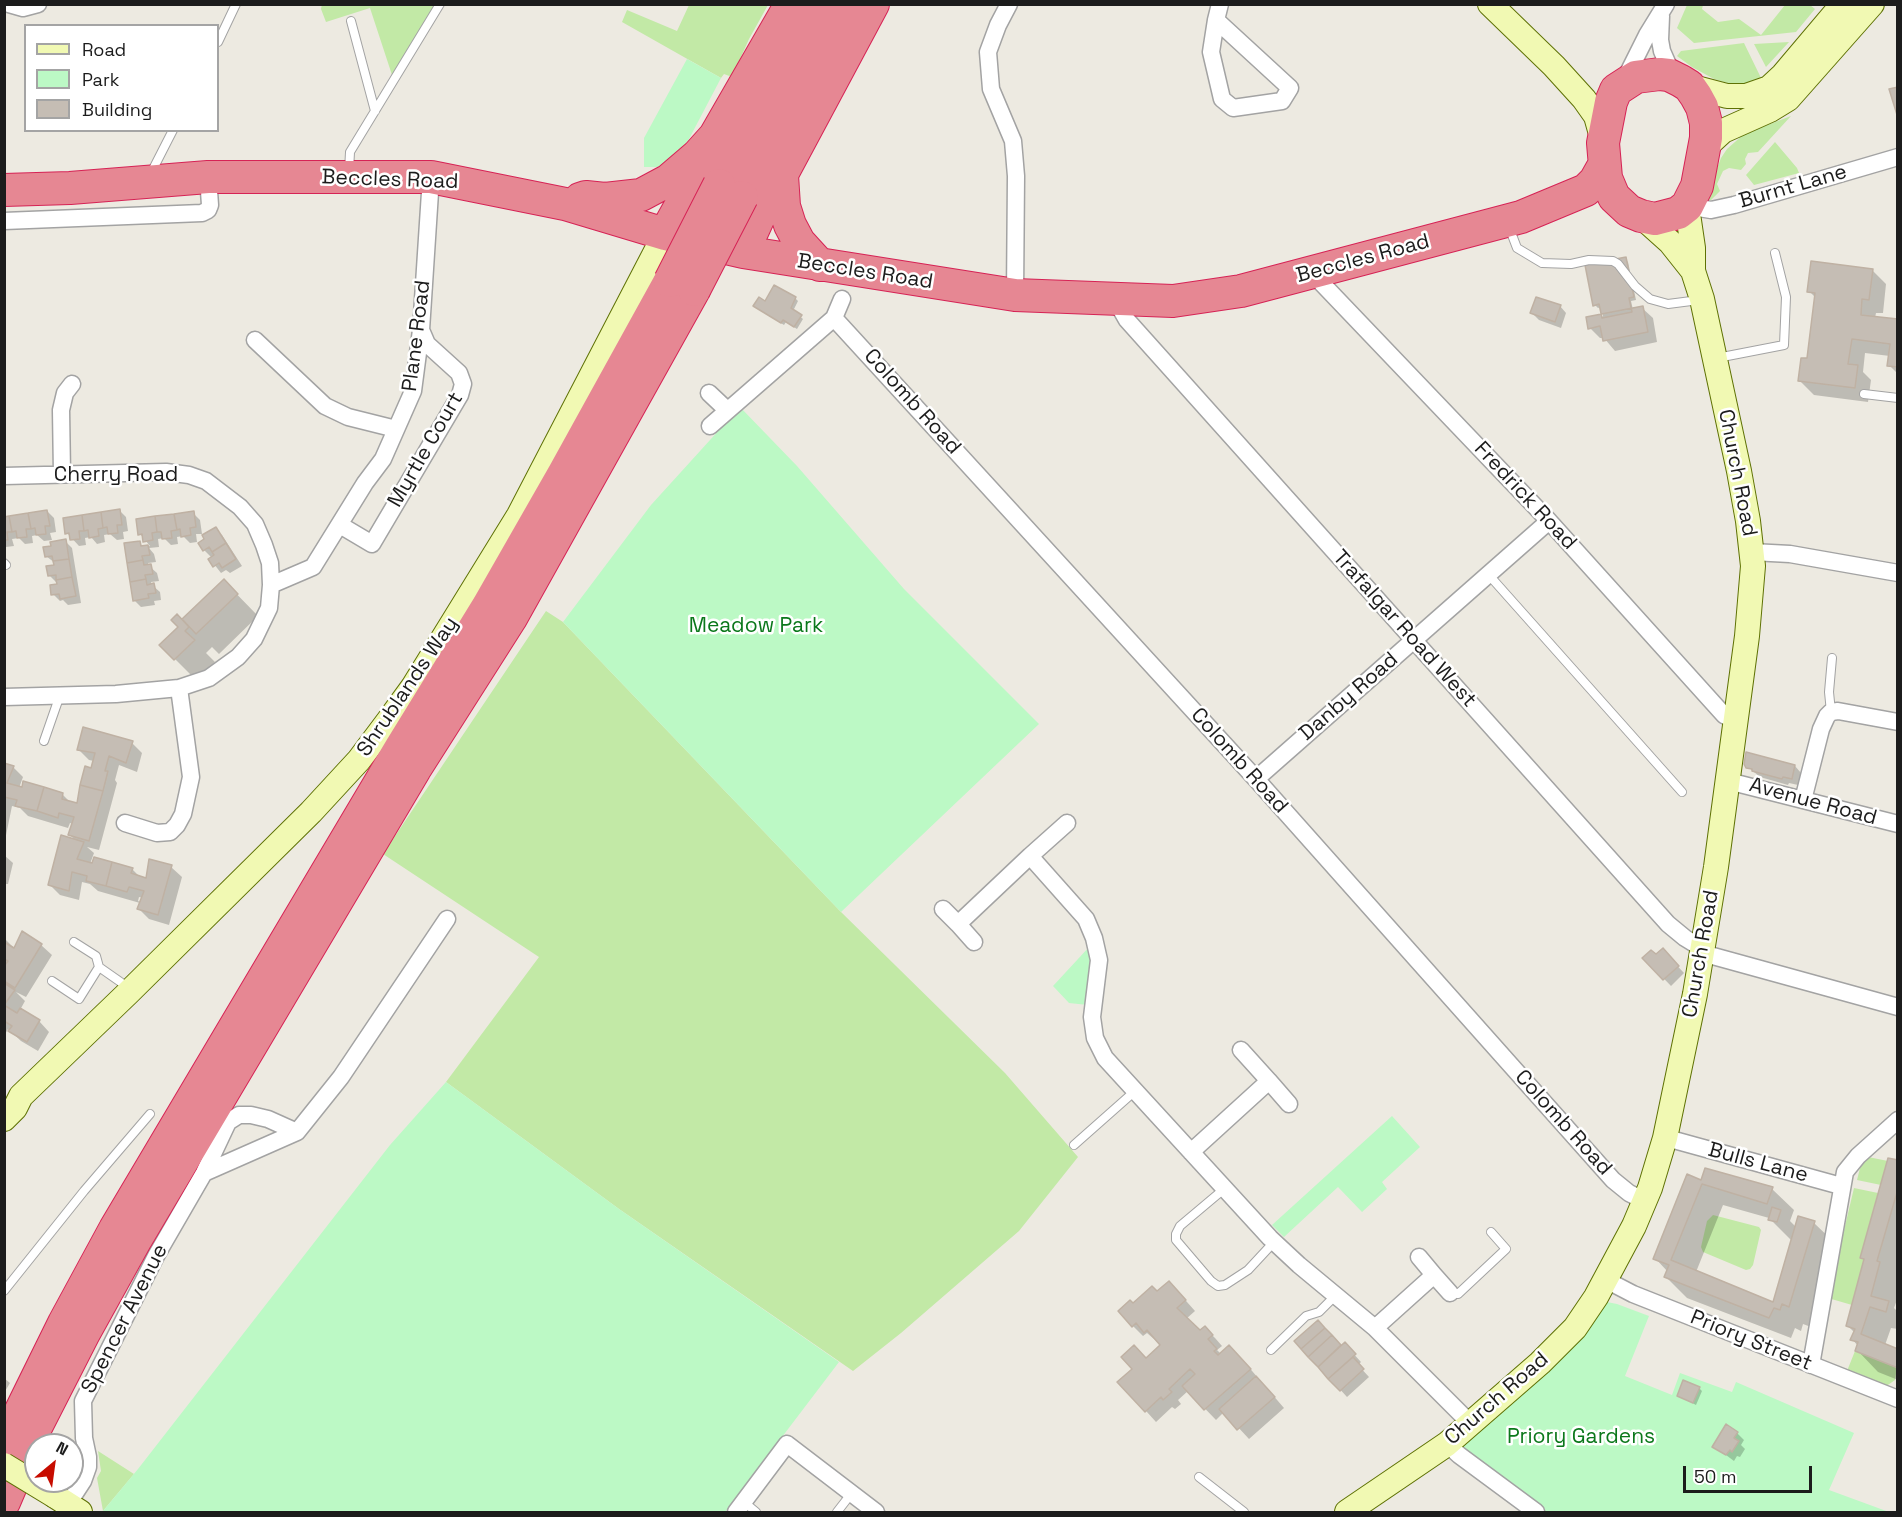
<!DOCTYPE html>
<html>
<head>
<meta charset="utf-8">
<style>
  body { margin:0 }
  #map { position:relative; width:1902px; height:1517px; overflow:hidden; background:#edeae1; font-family:"Space Grotesk",sans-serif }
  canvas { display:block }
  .frame { position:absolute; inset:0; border:6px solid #1c1c1c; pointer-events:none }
  .legend { position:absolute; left:24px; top:24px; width:195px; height:108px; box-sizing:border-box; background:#fff; border:2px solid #a4a4a4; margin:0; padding:8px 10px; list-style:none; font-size:18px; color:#1c1c1c }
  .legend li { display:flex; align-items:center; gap:12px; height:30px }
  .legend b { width:30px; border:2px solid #a4a4a4 }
  .north { position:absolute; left:24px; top:1433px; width:60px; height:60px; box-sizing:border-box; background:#fff; border:2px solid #a4a4a4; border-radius:50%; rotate:29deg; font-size:16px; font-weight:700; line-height:24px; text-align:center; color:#1c1c1c }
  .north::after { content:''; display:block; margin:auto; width:21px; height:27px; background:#c70c00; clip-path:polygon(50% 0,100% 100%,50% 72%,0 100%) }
  .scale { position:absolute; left:1683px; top:1466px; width:129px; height:27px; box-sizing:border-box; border:3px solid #1c1c1c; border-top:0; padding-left:8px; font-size:18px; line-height:21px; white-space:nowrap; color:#1c1c1c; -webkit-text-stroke:4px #fff; paint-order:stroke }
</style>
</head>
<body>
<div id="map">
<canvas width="1902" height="1517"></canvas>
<div class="frame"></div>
<ul class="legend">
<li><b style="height:8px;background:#f1f9b3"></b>Road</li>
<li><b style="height:16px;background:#bcf9c5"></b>Park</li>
<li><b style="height:16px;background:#c5bdb4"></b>Building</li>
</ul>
<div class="north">N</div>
<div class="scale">50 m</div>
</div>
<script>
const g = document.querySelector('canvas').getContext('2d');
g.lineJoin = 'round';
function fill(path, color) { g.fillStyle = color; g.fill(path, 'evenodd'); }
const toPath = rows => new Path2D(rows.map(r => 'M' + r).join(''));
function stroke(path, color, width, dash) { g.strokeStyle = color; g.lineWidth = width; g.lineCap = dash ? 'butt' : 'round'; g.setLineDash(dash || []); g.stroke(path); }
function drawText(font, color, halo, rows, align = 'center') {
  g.font = font + ' "Space Grotesk",sans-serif'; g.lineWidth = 5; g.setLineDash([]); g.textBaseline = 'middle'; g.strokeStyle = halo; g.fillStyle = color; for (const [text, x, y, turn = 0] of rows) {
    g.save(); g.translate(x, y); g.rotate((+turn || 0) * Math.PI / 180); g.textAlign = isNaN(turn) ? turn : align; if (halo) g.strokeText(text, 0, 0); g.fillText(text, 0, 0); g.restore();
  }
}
fill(toPath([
  [322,4,435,5,392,75,370,8,326,22,321,9],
  [689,5,768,5,749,39,732,77,724,74,721,78,622,22,627,10,677,31],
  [1687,5,1703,5,1702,9,1718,22,1739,19,1761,35,1785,5,1810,5,1815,9,1796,32,1694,43,1677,28],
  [1789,42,1766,67,1754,44],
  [1744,43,1762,80,1751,83,1731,84,1714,79,1692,67,1677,56,1681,51],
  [1791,116,1758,152,1748,153,1745,159,1746,164,1741,170,1729,168,1723,171,1717,184,1720,191,1711,200,1704,202,1721,158,1727,149,1744,134],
  [1775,142,1797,168,1799,173,1754,185,1746,175],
  [546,611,563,622,841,912,1005,1073,1078,1157,1019,1231,901,1333,853,1371,619,1209,446,1082,539,957,383,854],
  [1868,1157,1888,1161,1881,1185,1857,1180,1860,1168],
  [1854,1188,1878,1193,1860,1258,1864,1259,1852,1305,1828,1298],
  [1713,1215,1759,1227,1761,1230,1753,1265,1750,1269,1746,1270,1703,1252,1701,1247,1707,1221],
  [1855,1351,1897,1368,1895,1380,1885,1387,1847,1371],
  [98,1451,134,1474,103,1511,97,1478,101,1471]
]), '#c2e9a6');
fill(toPath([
  [687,59,721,78,689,139,667,167,644,167,644,138],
  [740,407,797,466,904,589,1039,724,841,912,563,622,651,505],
  [1090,946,1094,959,1088,1005,1069,1003,1053,986],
  [446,1082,619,1209,839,1362,725,1512,103,1511,138,1469,390,1145],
  [1392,1116,1420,1147,1382,1182,1387,1189,1362,1212,1338,1187,1284,1237,1272,1225],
  [1607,1302,1617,1304,1649,1316,1625,1376,1672,1395,1680,1373,1732,1392,1736,1382,1854,1433,1829,1490,1889,1512,1531,1512,1456,1448]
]), '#bcf9c5');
fill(toPath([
  [1625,259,1628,262,1636,300,1631,301,1633,310,1642,308,1653,318,1657,342,1615,351,1604,338,1600,338,1590,328,1603,316,1601,307,1598,308,1595,305],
  [1872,270,1886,284,1883,313,1876,313,1875,318,1898,321,1898,374,1889,365,1890,356,1865,353,1863,372,1871,380,1868,402,1814,395,1800,381,1808,360,1816,298,1809,291],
  [795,298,798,301,793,311,803,319,797,329,786,322,784,325,758,309,765,303],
  [1560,306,1566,313,1561,328,1539,320,1532,313],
  [119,510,126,517,128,531,123,532,124,539,117,540,110,534,104,535,105,542,97,544,91,537,85,538,86,545,79,546,67,533],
  [47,511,54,518,56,532,50,533,52,540,44,541,37,535,32,536,33,543,25,544,19,538,12,539,14,546,6,547,4,546,4,518],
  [193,513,200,520,202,534,196,534,197,542,190,543,183,536,177,537,178,544,171,545,164,538,158,539,159,547,149,548,154,554,156,562,148,563,149,566,157,573,159,581,151,582,152,585,160,592,161,600,154,601,155,605,141,607,134,600,139,543,144,547,150,546,140,534],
  [215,529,222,535,242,566,230,573,226,570,221,573,210,559,212,558,204,550],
  [65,541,72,548,81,603,68,605,63,600,60,601,53,594,59,585,58,582,56,582,49,575,56,566,55,563,46,556],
  [224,581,258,616,219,654,212,647,206,653,215,662,196,680,161,645,180,627,182,621],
  [132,743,142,753,137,772,119,765,115,780,117,783,99,850,87,847,94,853,90,864,132,869,141,878,147,880,171,867,182,877,169,925,149,919,139,909,140,903,98,891,90,884,82,882,79,900,60,895,49,884,76,841,69,834,73,824,70,823,68,828,28,816,20,808,12,806,4,845,4,765,13,767,23,777,19,788,63,795,71,803,78,805,94,761,89,760,78,749],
  [139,897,143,898,142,903,138,901],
  [1795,766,1801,773,1798,785,1789,783,1788,785,1760,777,1748,767],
  [4,855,13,863,8,884,4,884],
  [4,938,15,949,41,945,52,955,26,997,16,992,25,1001,20,1010,39,1021,49,1032,38,1051,21,1041,8,1029,4,1036,4,985,8,985,4,982],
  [1656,956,1669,957,1684,973,1671,986,1644,958],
  [1898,1162,1898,1297,1894,1308,1898,1312,1898,1329,1891,1328,1885,1345,1898,1351,1898,1380,1878,1372,1857,1350,1858,1346,1852,1339,1855,1333,1848,1326,1865,1261,1862,1258],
  [1702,1182,1772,1189,1794,1210,1790,1221,1796,1227,1814,1223,1836,1244,1811,1327,1803,1324,1801,1331,1795,1328,1791,1338,1687,1298,1666,1277,1668,1272,1655,1258],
  [1723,1205,1769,1218,1792,1241,1774,1304,1696,1272],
  [1157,1293,1179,1293,1195,1311,1186,1319,1200,1333,1205,1328,1215,1338,1222,1346,1217,1350,1221,1354,1240,1357,1284,1408,1249,1439,1224,1412,1216,1420,1188,1391,1178,1400,1181,1404,1175,1409,1172,1407,1156,1422,1120,1382,1162,1346,1147,1333,1143,1336,1133,1326,1133,1305],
  [1325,1328,1342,1347,1351,1351,1361,1362,1358,1365,1369,1377,1347,1397,1297,1342],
  [4,1378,10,1383,4,1393],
  [1699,1388,1702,1391,1696,1405,1679,1396],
  [1737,1433,1744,1440,1741,1445,1745,1449,1740,1457,1737,1456,1734,1461,1714,1446]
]), '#0003');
const building = toPath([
  [1898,87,1898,118,1889,89,1898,87],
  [1626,257,1634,297,1629,298,1632,312,1602,318,1599,304,1593,306,1585,265,1626,257],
  [1811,261,1873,269,1869,300,1862,299,1861,315,1898,319,1898,367,1887,366,1890,344,1852,339,1848,364,1858,365,1855,388,1798,381,1801,358,1807,358,1815,293,1807,292,1811,261],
  [774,285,796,297,791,308,802,315,794,327,783,320,781,323,753,306,759,297,765,301,774,285],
  [1536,297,1561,305,1555,322,1530,313,1536,297],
  [1643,306,1648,332,1603,341,1600,326,1588,329,1586,317,1643,306],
  [120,509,122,525,117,525,118,533,108,534,107,527,103,528,101,512,120,509],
  [47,510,50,526,45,526,46,534,36,535,35,528,31,529,28,513,47,510],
  [194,511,196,527,190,528,191,535,181,537,180,529,177,530,174,514,194,511],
  [101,512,103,528,98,529,99,536,89,538,88,530,84,531,82,515,101,512],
  [28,513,31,529,26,529,27,537,17,538,16,531,12,532,9,516,28,513],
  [174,514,177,530,171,531,172,538,162,539,161,532,157,532,155,516,174,514],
  [82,515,84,531,79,531,80,539,70,540,69,533,65,534,63,518,82,515],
  [9,516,12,532,7,532,8,540,4,540,4,517,9,516],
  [155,516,157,532,152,533,153,540,143,542,142,534,138,535,136,519,155,516],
  [216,527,226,543,212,552,209,547,203,551,198,543,204,539,202,535,216,527],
  [66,539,69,559,53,561,52,556,45,557,43,547,51,546,50,542,66,539],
  [140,541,141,546,148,545,150,555,142,556,143,560,127,563,124,543,140,541],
  [226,543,236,559,222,568,219,563,213,567,208,559,214,555,212,552,226,543],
  [69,559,72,577,56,580,56,575,48,576,46,566,54,565,53,561,69,559],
  [143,560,144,565,151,564,153,574,145,575,146,579,130,582,127,563,143,560],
  [72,577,76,596,60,599,59,594,51,595,50,585,57,584,56,580,72,577],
  [146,579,147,585,154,583,156,593,148,594,149,598,133,601,130,582,146,579],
  [224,579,238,594,196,634,182,619,224,579],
  [177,614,189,627,185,631,195,640,174,660,159,645,178,627,171,620,177,614],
  [83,727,133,741,126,763,109,756,105,771,108,771,103,791,80,785,85,766,91,768,95,753,77,750,83,727],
  [1746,752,1795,765,1792,779,1783,777,1782,779,1752,771,1752,769,1746,768,1744,764,1746,752],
  [4,763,14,766,7,783,22,787,23,781,44,787,37,811,15,806,17,800,4,797,4,763],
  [80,785,103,791,89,841,68,835,74,817,59,813,58,818,37,811,44,787,63,793,62,799,77,803,80,785],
  [61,835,84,842,77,859,92,863,94,857,112,862,106,886,86,881,87,876,72,872,69,891,48,885,61,835],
  [149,859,172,865,158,915,137,909,144,891,129,887,127,892,106,886,112,862,133,868,131,873,146,878,149,859],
  [22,931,42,944,15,988,4,981,4,966,8,961,4,959,4,942,14,948,22,931],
  [1663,948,1679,966,1663,980,1642,958,1651,950,1656,954,1663,948],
  [4,983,15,990,4,1005,4,983],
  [4,1005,17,1013,20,1008,40,1020,27,1042,8,1031,12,1026,4,1021,4,1005],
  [1888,1158,1898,1160,1898,1189,1877,1261,1880,1262,1871,1296,1889,1301,1886,1312,1870,1307,1861,1334,1898,1349,1898,1368,1855,1351,1858,1342,1850,1340,1855,1329,1846,1326,1864,1259,1860,1258,1888,1158],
  [1705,1168,1773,1187,1767,1204,1702,1184,1671,1260,1773,1302,1798,1216,1815,1221,1789,1307,1782,1304,1780,1310,1774,1308,1769,1318,1664,1277,1669,1265,1653,1259,1687,1174,1701,1180,1705,1168],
  [1772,1207,1781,1210,1777,1222,1768,1220,1772,1207],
  [1169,1281,1186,1300,1177,1308,1200,1330,1205,1326,1213,1335,1208,1339,1217,1349,1214,1351,1218,1355,1229,1345,1251,1369,1204,1410,1182,1386,1195,1374,1190,1369,1169,1389,1172,1392,1163,1400,1161,1397,1145,1412,1117,1382,1132,1369,1121,1357,1134,1345,1146,1358,1160,1345,1147,1330,1144,1333,1136,1323,1132,1327,1118,1311,1130,1300,1133,1303,1152,1286,1157,1291,1169,1281],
  [1318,1320,1325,1328,1301,1349,1294,1341,1318,1320],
  [1325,1328,1332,1335,1308,1357,1301,1349,1325,1328],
  [1332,1335,1341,1345,1318,1367,1308,1357,1332,1335],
  [1345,1342,1356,1354,1328,1379,1318,1367,1345,1342],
  [1353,1357,1364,1369,1340,1391,1328,1379,1353,1357],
  [1256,1376,1275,1397,1237,1430,1219,1409,1256,1376],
  [1683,1380,1700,1387,1693,1403,1677,1396,1683,1380],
  [1726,1424,1738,1432,1734,1438,1739,1441,1732,1452,1730,1450,1726,1455,1712,1447,1726,1424]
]);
fill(building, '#c5bdb4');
stroke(building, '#bfb1a3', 1.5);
const lane = toPath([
  [351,21,375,111],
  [218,42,236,4],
  [349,171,350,152,440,4],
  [151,173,173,130],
  [1509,227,1517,248,1542,263,1571,264,1589,260,1613,261,1618,264,1635,286,1650,299,1668,304,1699,300],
  [1717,358,1784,345,1786,297,1775,253],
  [1864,394,1898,398],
  [4,563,6,565],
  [1488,574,1682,792],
  [1831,712,1829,692,1832,658],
  [44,741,60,695],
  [74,942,96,956,99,967,129,988],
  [52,981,79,999,99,967],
  [1074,1145,1135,1091],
  [1224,1189,1180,1226,1176,1234,1176,1240,1211,1281,1218,1286,1225,1285,1248,1270,1274,1242],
  [4,1291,84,1191,150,1114],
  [1450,1293,1458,1294,1506,1249,1491,1232],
  [1271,1350,1306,1316,1319,1312,1336,1295],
  [1199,1477,1244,1512],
  [744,1502,756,1512],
  [837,1512,851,1494]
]);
const street = toPath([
  [9,4,23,8,38,4],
  [1009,4,998,25,988,52,991,89,1013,141,1016,176,1015,295],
  [1661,16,1660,40,1662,51,1669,67,1676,76],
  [1216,20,1290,88,1282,101,1233,108,1222,99,1211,52,1216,20,1220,4],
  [1624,81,1647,35,1666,4],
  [1687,206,1711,210,1734,205,1898,157],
  [4,221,202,213,208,210,210,205,208,177],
  [1312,273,1549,521,1724,715,1736,721],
  [1115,299,1127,320,1668,924,1685,938,1703,949],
  [834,318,1256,779,1613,1180,1629,1193,1645,1201],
  [255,340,325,406,348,417,396,429],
  [709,393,727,410],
  [710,426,834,318,842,299],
  [62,474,61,410,65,393,72,384],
  [4,476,166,472,189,475,206,481,240,507,255,524,264,545,270,563,271,585,269,608,254,639,238,657,209,678,179,688,116,694,4,697],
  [340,525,372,544,460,395,463,384,459,373,427,344,421,330],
  [1752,552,1790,554,1898,573],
  [271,585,313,567,365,483,383,459,413,391,421,330,431,177],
  [1256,779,1549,521],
  [1728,781,1898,824],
  [1803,800,1821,729,1827,716,1831,712,1838,711,1898,722],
  [125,823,157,833,170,832,177,825,183,814,191,777,179,688],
  [1030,856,1067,823],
  [943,909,958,924],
  [974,942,958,924,1030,856,1086,919,1094,938,1099,960,1092,1017,1095,1038,1105,1058,1270,1238,1299,1265,1375,1328,1471,1424],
  [1702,953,1898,1007],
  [1241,1050,1269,1081],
  [297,1132,341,1077,447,919],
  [1674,1140,1841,1186],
  [1191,1152,1269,1081,1289,1104],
  [1434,1275,1450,1293],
  [1606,1280,1633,1294,1898,1399],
  [1375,1328,1434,1275,1419,1257],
  [1811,1365,1845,1172,1858,1156,1898,1120],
  [1447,1444,1459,1455,1536,1512],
  [68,1504,83,1481,88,1467,88,1457,84,1438,83,1401,156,1256,204,1173,228,1122,239,1115,251,1115,268,1119,297,1132,204,1173],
  [736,1512,787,1444,876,1512]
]);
const secondary = toPath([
  [1490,4,1554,66,1584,99,1596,116,1603,141],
  [1689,86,1727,96,1746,96,1769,88,1783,75,1843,4],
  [1703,153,1711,142,1723,131,1770,110,1788,99,1872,4],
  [1641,216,1670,242,1693,271],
  [4,1119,15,1108,21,1096,128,993,311,812,359,760,389,720,413,687,519,515,665,234],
  [55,1496,80,1512],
  [1347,1512,1447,1444,1540,1363,1575,1328,1596,1297,1634,1226,1650,1188,1665,1138,1695,994,1716,867,1747,636,1753,566,1748,521,1739,471,1702,299,1693,271,1693,248,1687,207]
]);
const highway = toPath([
  [1660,74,1669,75,1681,81,1689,86,1696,96,1702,107,1706,123,1706,138,1697,186,1687,206,1678,213,1655,219,1641,216,1629,211,1614,197,1606,178,1603,143,1611,102,1616,90,1636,77,1660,74],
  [782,175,784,206,790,225,799,242,820,265],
  [719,185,819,4],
  [4,190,70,188,208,177,431,177,565,204,665,234,743,252,1015,295,1173,301,1241,291,1521,217,1586,190,1595,181,1604,165],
  [742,197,847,4],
  [580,199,586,197,605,199,641,195,669,180,697,156,715,136,791,4],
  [665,234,708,156],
  [743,252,758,219,873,4],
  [4,1445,64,1323,115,1229,400,749,488,606,564,473,670,281],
  [4,1502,36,1427,84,1333,136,1239,415,769,511,618,694,290]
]);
stroke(lane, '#a3a3a3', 10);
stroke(street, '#a3a3a3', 19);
stroke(secondary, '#5e7104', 26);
stroke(highway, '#d62355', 34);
stroke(lane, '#fff', 8);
stroke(street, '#fff', 16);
stroke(secondary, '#f1f9b3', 24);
stroke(highway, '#e68793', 32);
const secondaryBridge = toPath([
  [4,1465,55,1496]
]);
const highwayBridge = toPath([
  [670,281,719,185],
  [694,290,742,197]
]);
stroke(secondaryBridge, '#5e7104', 26, []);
stroke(highwayBridge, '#d62355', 34, []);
stroke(secondaryBridge, '#f1f9b3', 24);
stroke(highwayBridge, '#e68793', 32);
drawText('21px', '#1c1c1c', '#fff', [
  ["Beccles Road",390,180,2],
  ["Burnt Lane",1793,187,-16],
  ["Beccles Road",1363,259,-15],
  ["Beccles Road",865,272,9],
  ["Plane Road",417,336,-83],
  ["Colomb Road",912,402,48],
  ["Myrtle Court",426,450,-60],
  ["Church Road",1737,473,79],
  ["Cherry Road",116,475],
  ["Fredrick Road",1525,496,47],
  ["Trafalgar Road West",1404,629,48],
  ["Shrublands Way",408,687,-56],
  ["Danby Road",1349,697,-41],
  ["Colomb Road",1239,761,48],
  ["Avenue Road",1813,802,15],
  ["Church Road",1701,954,-80],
  ["Colomb Road",1563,1123,48],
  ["Bulls Lane",1758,1163,15],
  ["Spencer Avenue",125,1319,-63],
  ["Priory Street",1751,1341,22],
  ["Church Road",1497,1399,-41]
]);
drawText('21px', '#0b781b', '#fff', [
  ["Meadow Park",756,626],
  ["Priory Gardens",1581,1437]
]);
</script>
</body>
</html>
